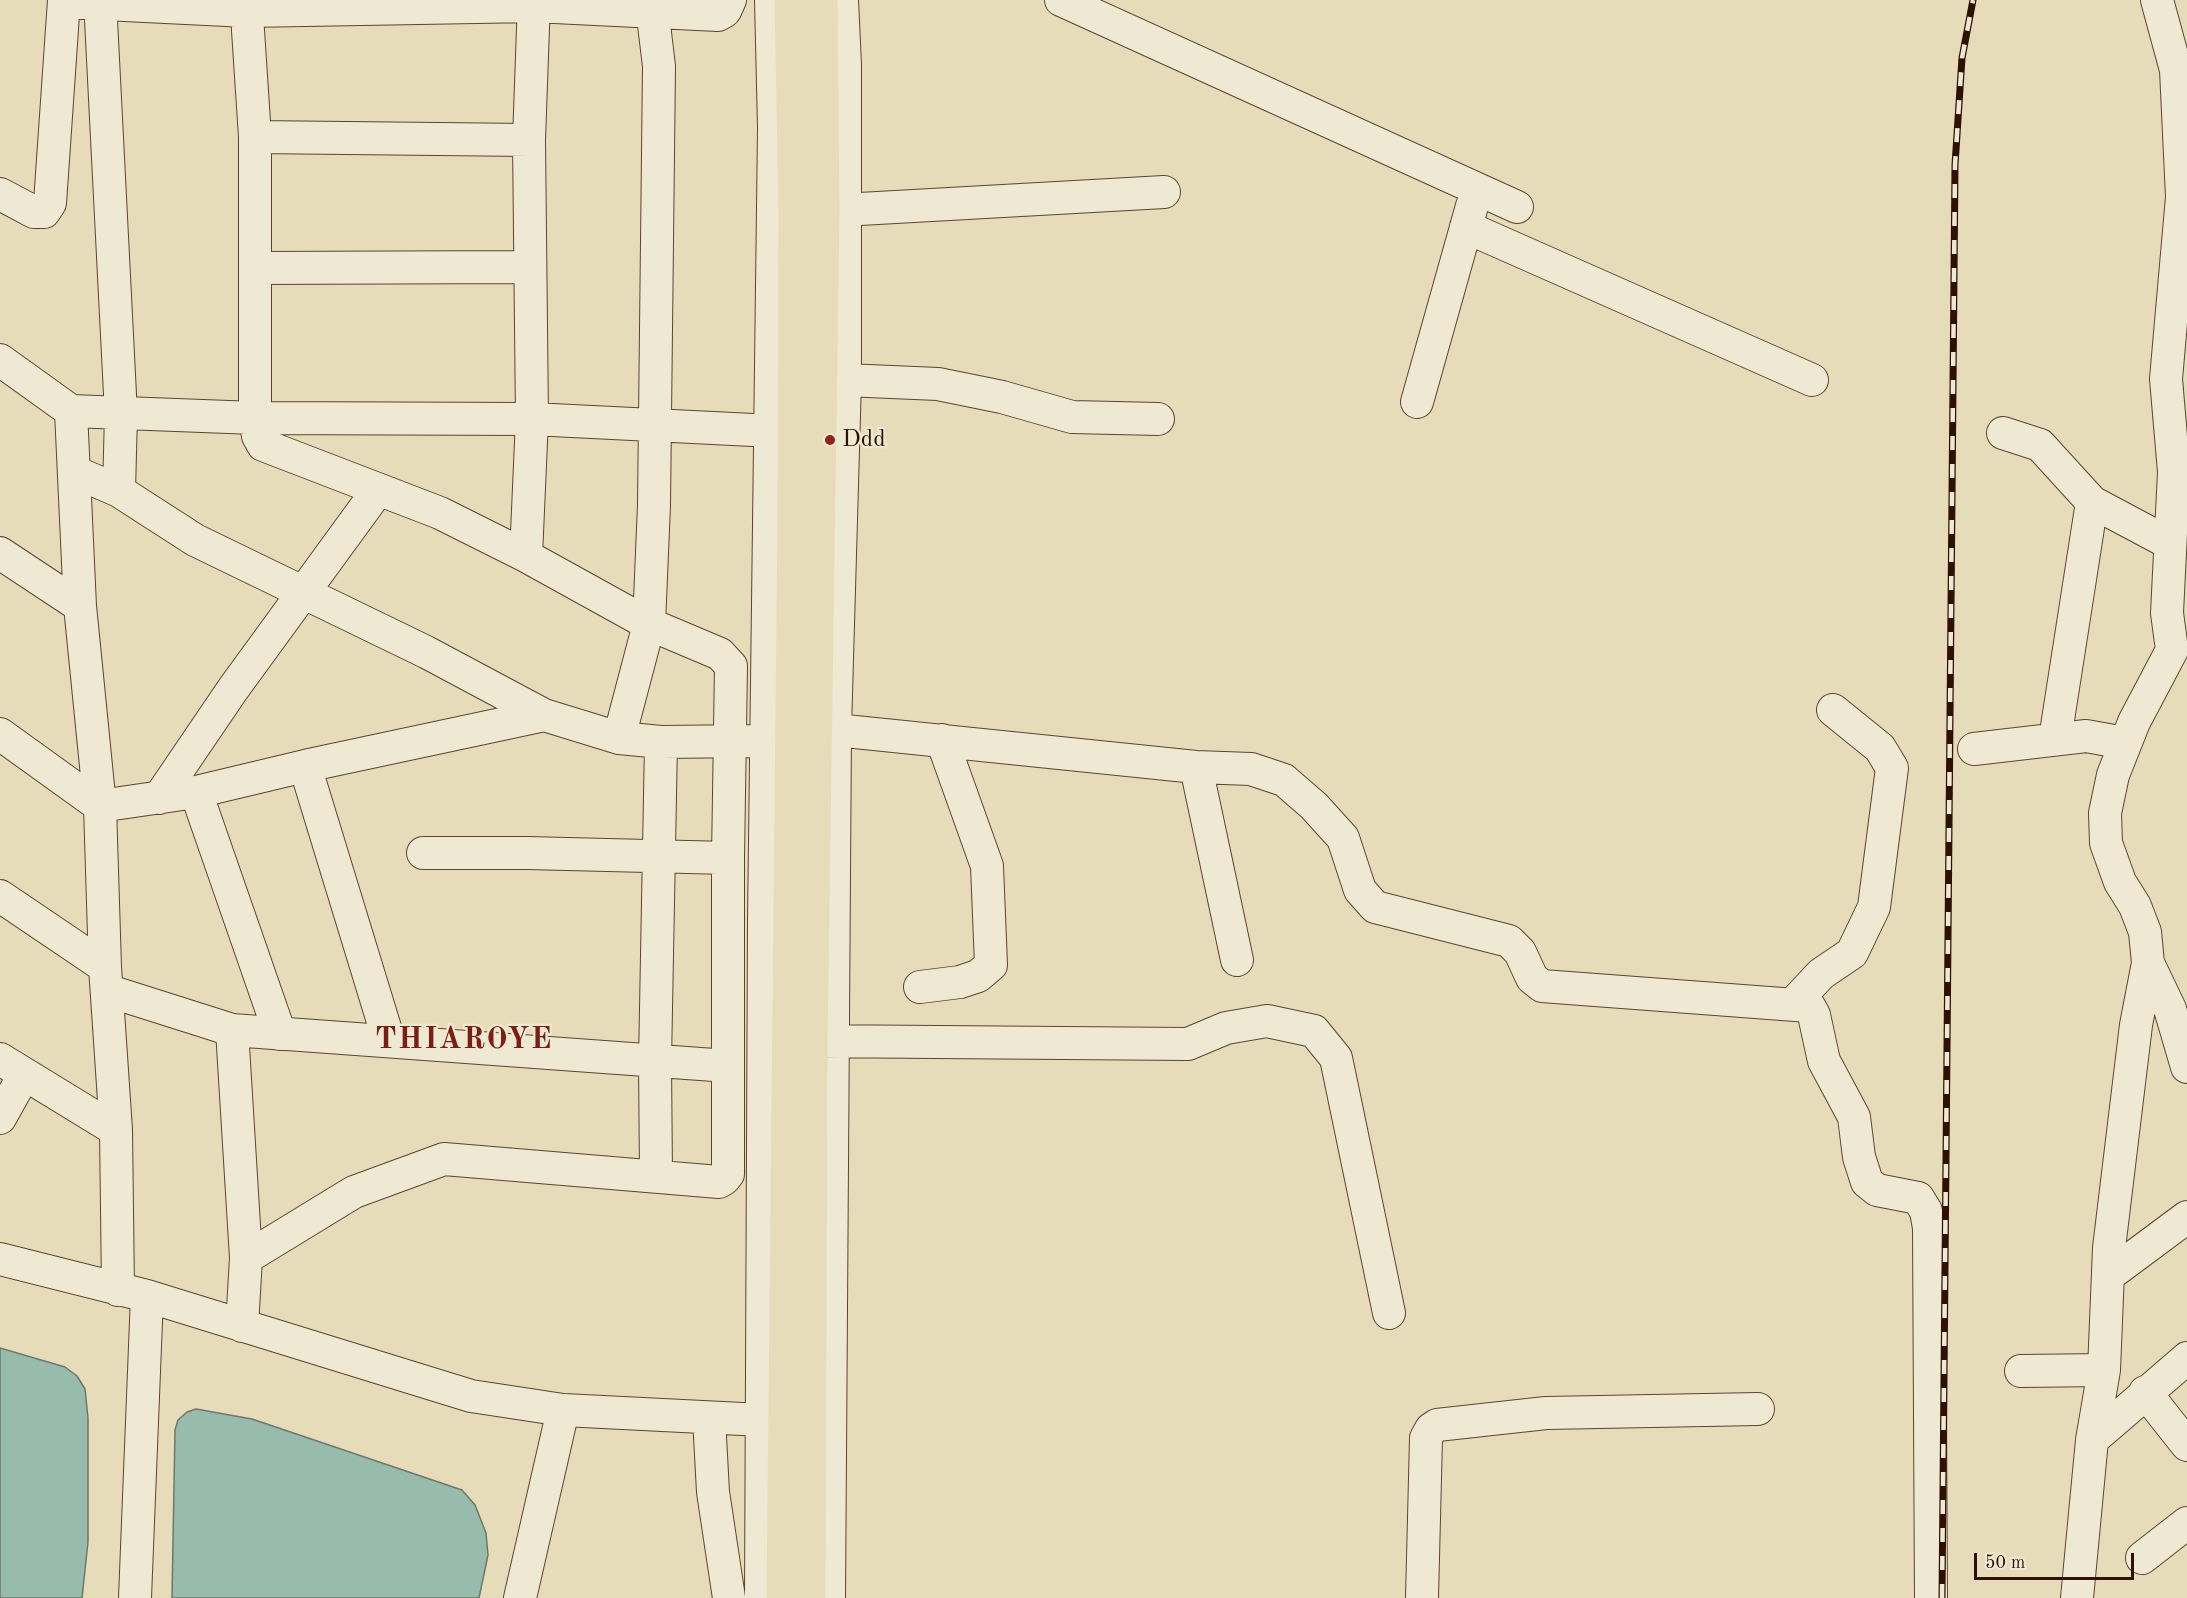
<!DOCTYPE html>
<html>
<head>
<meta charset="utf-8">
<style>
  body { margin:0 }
  #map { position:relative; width:2187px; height:1598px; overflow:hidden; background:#e7dcb9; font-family:"Old Standard TT",serif }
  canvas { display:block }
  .scale { position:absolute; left:1974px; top:1553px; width:160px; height:27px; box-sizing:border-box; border:3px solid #2e1104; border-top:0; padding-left:8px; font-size:18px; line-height:21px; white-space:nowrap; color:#2e1104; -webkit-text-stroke:4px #efe8d2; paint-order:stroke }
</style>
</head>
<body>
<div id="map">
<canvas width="2187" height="1598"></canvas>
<div class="scale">50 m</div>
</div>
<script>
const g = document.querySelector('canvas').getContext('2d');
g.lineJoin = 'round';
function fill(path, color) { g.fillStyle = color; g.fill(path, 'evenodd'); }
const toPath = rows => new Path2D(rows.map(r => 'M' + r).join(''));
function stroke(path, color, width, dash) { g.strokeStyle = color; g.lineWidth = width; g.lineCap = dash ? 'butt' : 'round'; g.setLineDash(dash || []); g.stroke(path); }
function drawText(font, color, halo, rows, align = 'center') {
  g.font = font + ' "Old Standard TT",serif'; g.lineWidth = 4.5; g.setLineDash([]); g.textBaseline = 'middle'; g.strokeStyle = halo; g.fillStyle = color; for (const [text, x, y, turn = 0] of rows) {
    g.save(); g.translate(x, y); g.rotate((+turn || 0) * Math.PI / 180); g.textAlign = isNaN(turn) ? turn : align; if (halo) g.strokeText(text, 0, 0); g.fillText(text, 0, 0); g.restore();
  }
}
const water = toPath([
  [0,1348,65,1367,77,1376,85,1389,88,1418,88,1542,82,1598,0,1598,0,1348],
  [196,1409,252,1419,462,1490,475,1505,486,1533,488,1555,479,1598,172,1598,175,1430,178,1420,187,1412,196,1409]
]);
fill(water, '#97bcad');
stroke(water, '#6d7869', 1.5);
const minor = toPath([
  [100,0,121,414,119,491],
  [1061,0,1517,207],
  [64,2,247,11,534,6,718,15,725,11,730,0],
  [255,137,529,140],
  [0,194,34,212,44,212,50,203,64,0],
  [824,211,1164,192],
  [1466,227,1812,380],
  [255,268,529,267],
  [0,360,71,411,255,418,532,419,793,432],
  [845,380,938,384,1002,397,1072,417,1158,419],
  [1417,402,1472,206],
  [71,411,80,606,100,806,105,967,116,1130,118,1290],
  [2003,433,2040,445,2092,502,2169,543],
  [75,472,119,491,195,540,426,652,544,715,619,738,661,742,752,741],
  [0,553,80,606],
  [526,556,532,419,529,140,534,0],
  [816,728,1196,767,1251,769,1284,780,1314,806,1343,838,1360,890,1375,907,1509,941,1520,952,1532,978,1542,986,1809,1006,1814,1015,1824,1061,1854,1117,1859,1157,1867,1182,1877,1190,1918,1198,1926,1211,1929,1228,1931,1598],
  [0,734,100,806,196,792,305,766,544,715],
  [619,738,649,624,654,505,659,66,651,0],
  [2055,739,2092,502],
  [1974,749,2086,736,2125,743],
  [305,766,389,1041],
  [1196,767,1237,960],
  [196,792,280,1034],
  [159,798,233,689,378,490],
  [423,853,527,853,728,858],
  [0,896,105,967],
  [2148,963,2170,1009,2187,1067],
  [920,987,960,982,978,976,991,965,987,866,942,740],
  [109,991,232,1030,728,1066],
  [1793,1004,1821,974,1852,953,1874,907,1892,768,1880,748,1833,710],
  [232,1030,246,1258,242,1326],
  [811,1041,1188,1044,1226,1028,1267,1021,1314,1031,1336,1058,1389,1313],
  [0,1059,116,1130],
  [0,1118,24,1075],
  [656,1176,655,1062,661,742],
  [246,1258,354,1192,444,1159,719,1182,724,1179,728,1174,728,858,731,666,720,654,649,624,526,556,440,513,263,445,258,436,255,418,255,137,246,0],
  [0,1259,147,1296,471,1396,563,1410,762,1420],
  [2109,1275,2187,1217],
  [2021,1371,2104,1370],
  [2145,1392,2187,1445],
  [709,1418,713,1492,729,1598],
  [2092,1440,2187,1358],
  [2142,1558,2187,1523],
  [135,1598,147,1296],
  [520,1598,563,1410],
  [761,1598,764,921,774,128,771,0],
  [829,1598,835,729,845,380,845,65,842,0],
  [1422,1598,1426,1438,1431,1429,1437,1425,1546,1413,1758,1409],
  [2077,1598,2092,1440,2104,1370,2109,1248,2136,1025,2148,963,2145,932,2135,906,2120,882,2106,843,2105,813,2113,775,2134,722,2172,650,2167,613,2174,472,2166,379,2182,197,2176,70,2157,0]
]);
const highway = toPath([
  [783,1598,794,517,795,211,791,0],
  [809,1598,811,1041,823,211,821,0]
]);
stroke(minor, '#5c4431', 34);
stroke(highway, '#2e1104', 35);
stroke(minor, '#efe8d2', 32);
stroke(highway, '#e7dcb9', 33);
const rail = toPath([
  [1942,1598,1955,165,1962,58,1973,0]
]);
stroke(rail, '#2e1104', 7);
stroke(rail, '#efe8d2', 4.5, [14]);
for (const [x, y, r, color] of [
  [830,440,6,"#8f2418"]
]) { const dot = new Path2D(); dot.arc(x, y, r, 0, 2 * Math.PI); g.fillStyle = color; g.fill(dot); stroke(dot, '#efe8d2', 2); }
drawText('24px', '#2e1104', '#efe8d2', [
  ["Ddd",842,440]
], 'left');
g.letterSpacing = '1.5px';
drawText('bold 30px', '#7a1f14', '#efe8d2', [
  ["THIAROYE",464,1040]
]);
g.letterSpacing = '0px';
</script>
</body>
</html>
